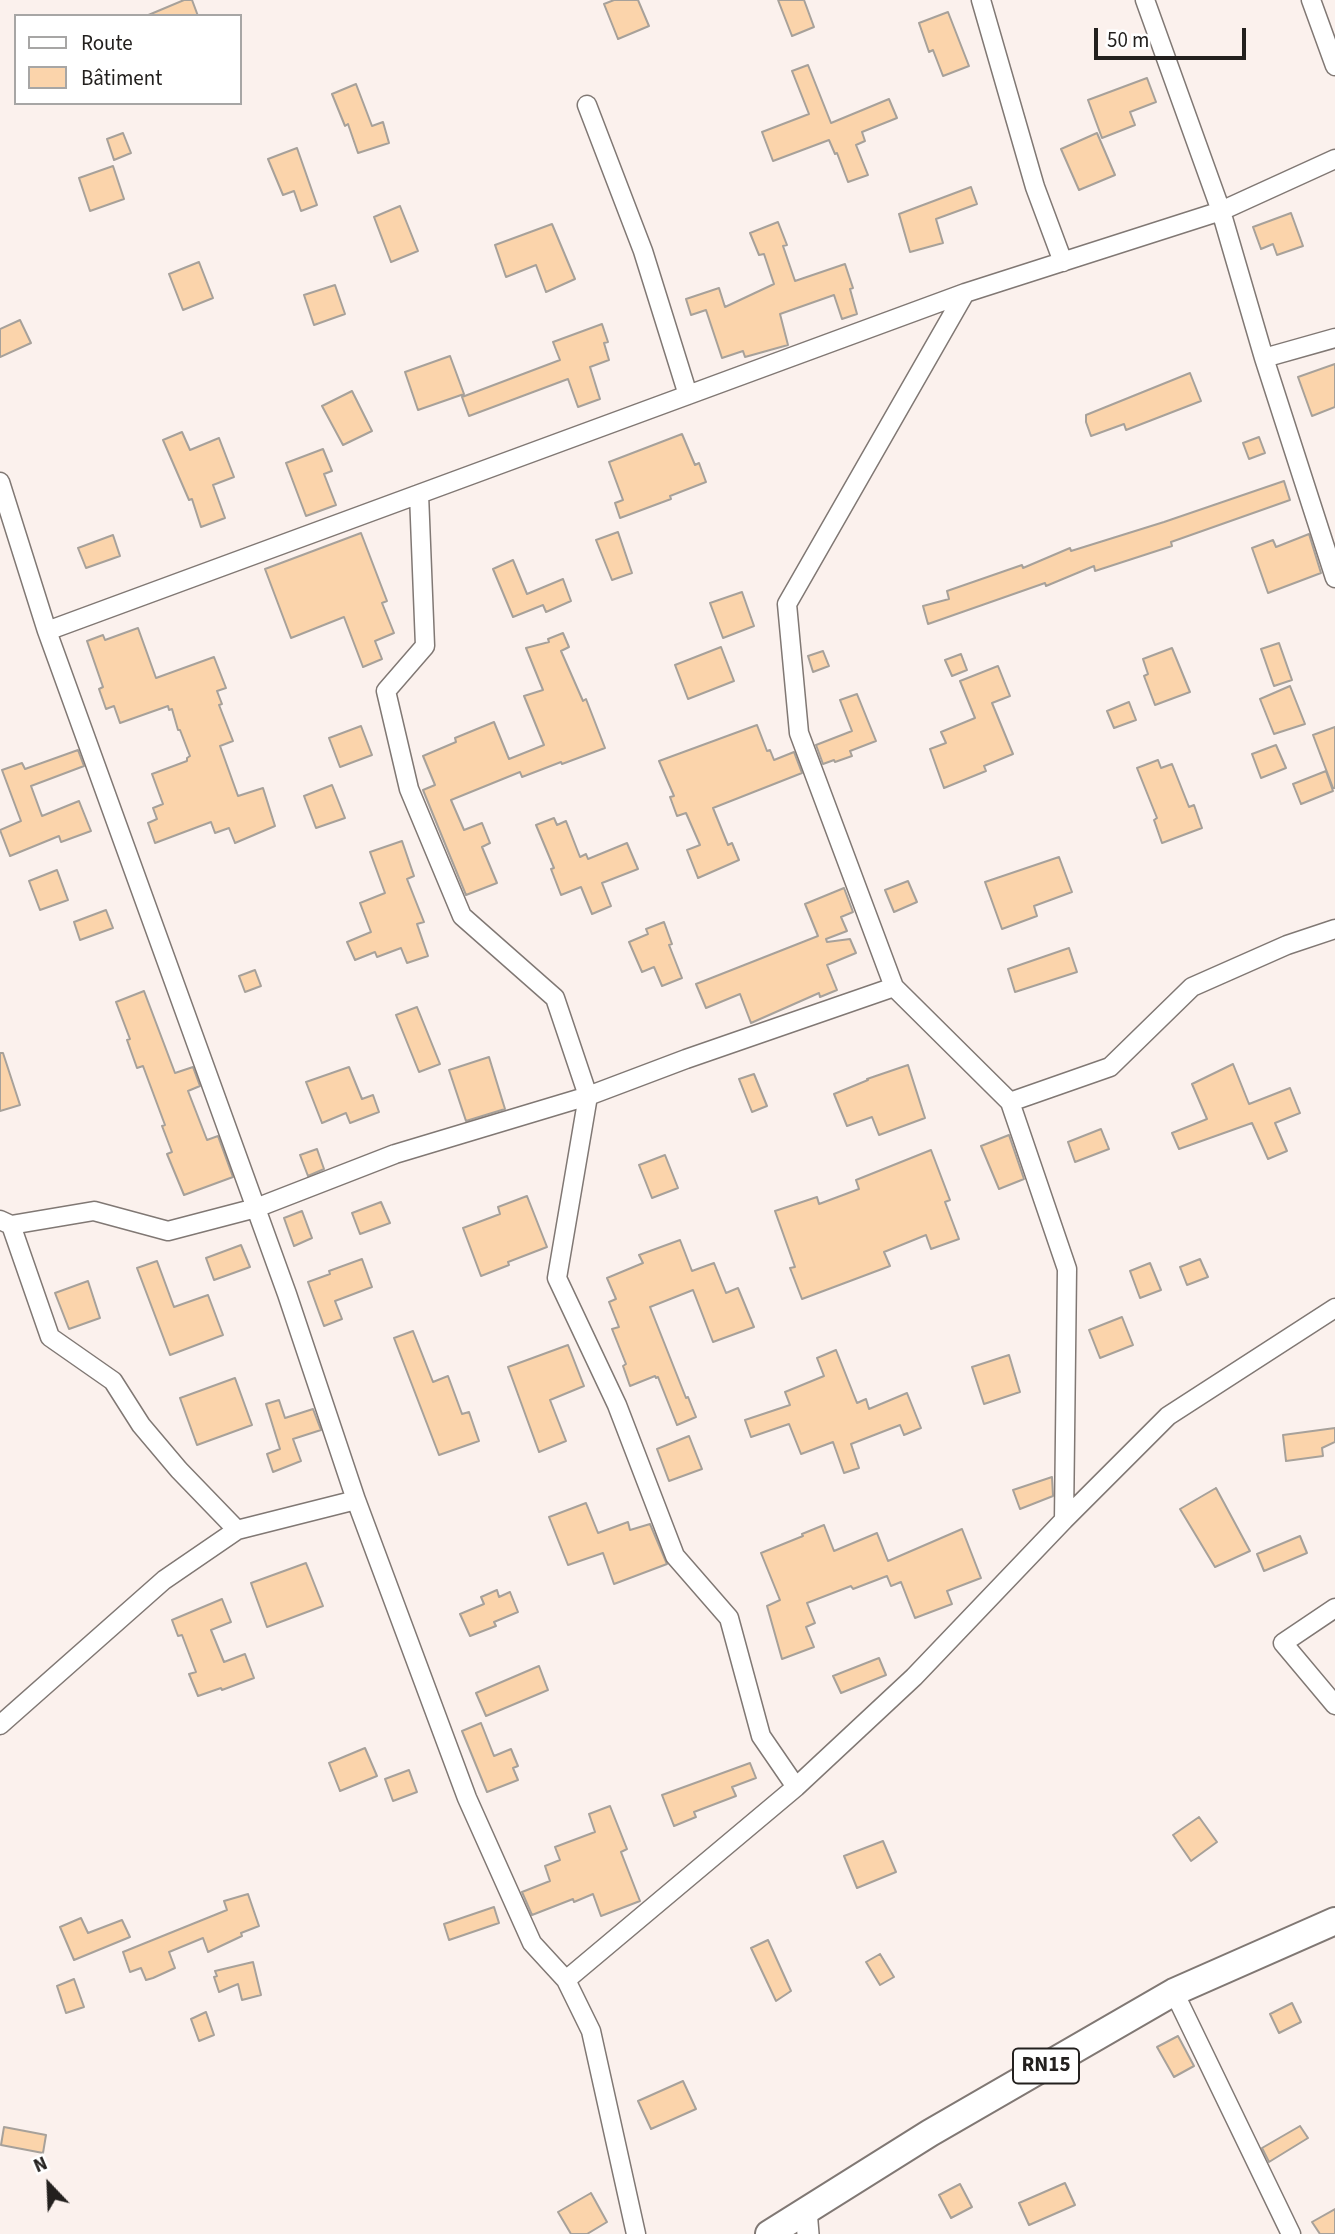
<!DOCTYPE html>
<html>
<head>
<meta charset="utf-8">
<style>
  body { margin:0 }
  #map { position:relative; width:1335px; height:2234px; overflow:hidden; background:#fbf1ed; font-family:"Source Sans 3",sans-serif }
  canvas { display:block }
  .legend { position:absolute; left:14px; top:14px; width:228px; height:91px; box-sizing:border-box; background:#fff; border:2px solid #a7a6a5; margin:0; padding:9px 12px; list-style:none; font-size:21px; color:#23201e }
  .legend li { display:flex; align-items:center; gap:14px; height:35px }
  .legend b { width:35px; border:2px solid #a7a6a5 }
  .north { position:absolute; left:14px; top:2150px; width:70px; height:70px; -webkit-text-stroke:5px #fff; paint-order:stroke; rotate:337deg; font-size:19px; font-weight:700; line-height:28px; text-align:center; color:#23201e }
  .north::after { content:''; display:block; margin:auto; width:24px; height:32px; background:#23201e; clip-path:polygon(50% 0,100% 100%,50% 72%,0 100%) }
  .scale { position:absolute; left:1094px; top:28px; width:152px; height:32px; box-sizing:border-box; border:4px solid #23201e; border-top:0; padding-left:9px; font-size:21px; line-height:24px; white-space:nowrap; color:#23201e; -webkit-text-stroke:5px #fff; paint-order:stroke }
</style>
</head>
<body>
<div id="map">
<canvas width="1335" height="2234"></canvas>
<ul class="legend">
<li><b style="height:9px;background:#fff"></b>Route</li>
<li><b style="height:19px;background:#fbd4ab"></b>Bâtiment</li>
</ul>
<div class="north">N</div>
<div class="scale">50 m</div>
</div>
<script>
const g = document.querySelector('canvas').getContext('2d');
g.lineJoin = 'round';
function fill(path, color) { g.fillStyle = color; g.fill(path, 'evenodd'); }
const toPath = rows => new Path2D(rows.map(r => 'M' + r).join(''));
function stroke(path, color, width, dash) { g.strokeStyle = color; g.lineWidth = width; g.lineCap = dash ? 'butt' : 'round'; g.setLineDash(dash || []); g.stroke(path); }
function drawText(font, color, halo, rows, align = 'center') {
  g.font = font + ' "Source Sans 3",sans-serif'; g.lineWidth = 7; g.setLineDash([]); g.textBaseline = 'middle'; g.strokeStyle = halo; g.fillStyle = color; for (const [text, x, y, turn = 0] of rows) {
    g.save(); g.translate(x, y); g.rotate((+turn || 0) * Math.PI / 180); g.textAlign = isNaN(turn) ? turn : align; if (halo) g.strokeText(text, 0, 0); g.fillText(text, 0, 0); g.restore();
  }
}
const building = toPath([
  [184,0,192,0,198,16,146,16,184,0],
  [614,0,638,0,649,26,618,39,604,4,614,0],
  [778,0,804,0,814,27,792,36,778,0],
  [948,12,969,66,943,76,933,50,929,52,919,23,948,12],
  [808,65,831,123,889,99,897,118,862,132,865,141,856,145,868,175,848,182,837,153,835,154,829,140,773,161,762,132,809,114,792,71,808,65],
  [1147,78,1156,102,1130,112,1135,125,1102,138,1088,100,1147,78],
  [356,84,372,126,383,122,389,143,358,153,348,124,345,126,332,94,356,84],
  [123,133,131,153,114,160,107,139,123,133],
  [1097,133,1115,175,1079,190,1061,149,1097,133],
  [297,148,317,205,301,211,294,191,283,195,268,159,297,148],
  [113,166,124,199,90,211,79,178,113,166],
  [971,187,977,204,936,219,943,243,910,252,899,214,971,187],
  [400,206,418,251,391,262,374,217,400,206],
  [1291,213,1303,246,1277,255,1273,244,1261,249,1253,227,1291,213],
  [778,222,787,245,783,246,795,281,845,264,853,288,850,289,857,314,842,319,834,295,780,314,788,345,745,357,743,351,722,358,706,310,691,315,686,299,719,288,725,307,774,284,764,254,759,255,750,233,778,222],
  [552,224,575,279,546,292,536,265,506,277,495,245,552,224],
  [199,262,213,298,183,310,169,274,199,262],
  [335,285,345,314,314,325,304,295,335,285],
  [20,320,31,343,0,357,0,329,20,320],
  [602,324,608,342,604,343,609,360,590,367,600,399,578,407,568,379,469,416,462,397,560,360,553,342,602,324],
  [450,356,464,394,418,410,405,372,450,356],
  [1335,364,1335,407,1312,416,1298,377,1335,364],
  [1190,373,1201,401,1126,430,1124,424,1091,436,1086,422,1086,415,1190,373],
  [352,391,372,431,343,445,322,406,352,391],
  [182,432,190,450,219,438,234,477,213,485,225,518,201,527,192,499,189,500,163,440,182,432],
  [682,434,695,465,699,463,706,482,670,496,671,499,620,518,615,503,623,500,609,462,682,434],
  [1259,437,1265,453,1249,459,1243,443,1259,437],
  [323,449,332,471,324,474,336,505,306,516,286,463,323,449],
  [1284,481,1290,500,1171,542,1172,546,1095,571,1094,566,1046,586,1045,583,928,624,923,606,949,599,947,591,1022,565,1023,568,1070,548,1071,551,1164,522,1284,481],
  [618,532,632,573,612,580,596,540,618,532],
  [361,533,387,601,382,603,394,633,375,641,382,659,363,667,344,617,291,638,265,569,361,533],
  [1309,534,1321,573,1268,593,1252,548,1273,540,1276,547,1309,534],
  [113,535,120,556,86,568,78,548,113,535],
  [513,560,527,594,563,579,571,601,546,612,543,605,513,617,493,569,513,560],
  [742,592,754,626,723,638,710,603,742,592],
  [138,628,156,678,214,657,226,688,217,691,222,704,219,705,233,741,220,746,238,796,263,788,275,826,235,843,229,828,215,833,211,822,155,843,148,823,157,819,153,808,163,804,152,774,187,761,187,758,190,756,180,730,178,730,172,709,169,710,168,706,120,723,114,706,106,709,99,689,103,687,87,641,103,635,105,640,138,628],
  [563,633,569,647,561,651,583,701,586,699,605,748,562,764,561,762,522,777,520,772,451,800,464,830,482,823,490,843,482,847,497,883,466,895,423,790,435,785,423,756,456,742,455,738,494,722,509,759,544,745,524,696,543,690,526,648,549,642,548,639,563,633],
  [1279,643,1292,680,1274,686,1261,649,1279,643],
  [721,647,734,681,688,699,675,665,721,647],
  [1172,648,1190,692,1155,705,1144,676,1148,674,1143,659,1172,648],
  [823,651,829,666,813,672,808,656,823,651],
  [961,654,967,670,952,676,945,660,961,654],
  [998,666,1010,696,992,703,1013,754,984,766,986,771,944,788,930,749,946,743,941,732,975,718,960,681,998,666],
  [1290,686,1305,724,1274,734,1260,699,1290,686],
  [857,694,876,741,850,751,852,756,835,762,834,760,823,764,816,745,852,731,840,700,857,694],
  [1129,702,1136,720,1114,728,1107,711,1129,702],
  [757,725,767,751,770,750,774,760,794,752,802,773,713,808,728,845,732,843,739,860,698,878,687,850,700,845,686,813,677,816,670,797,674,796,659,761,757,725],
  [361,726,372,755,340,767,329,738,361,726],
  [1335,727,1335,788,1333,788,1313,735,1335,727],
  [1276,745,1286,768,1261,778,1252,754,1276,745],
  [78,750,84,766,31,786,42,816,79,801,91,831,61,842,59,836,10,856,0,830,21,821,2,770,22,763,25,769,78,750],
  [1158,760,1161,768,1172,764,1189,807,1194,805,1202,828,1162,843,1154,820,1157,818,1137,768,1158,760],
  [1326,771,1333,791,1301,804,1293,784,1326,771],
  [332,785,345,818,316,828,304,796,332,785],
  [554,818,557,825,566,821,580,857,586,854,588,859,627,843,638,869,602,883,611,906,592,914,581,887,561,895,551,869,554,868,536,825,554,818],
  [402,841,414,876,407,879,424,922,417,924,428,956,407,963,401,948,377,957,375,952,355,960,347,942,371,932,360,903,385,893,370,852,402,841],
  [1059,857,1072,892,1034,906,1037,916,1002,929,985,882,1059,857],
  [57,870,68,900,40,910,29,881,57,870],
  [908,881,917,902,894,912,885,890,908,881],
  [844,888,853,912,841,917,847,931,826,939,827,942,850,939,856,953,827,965,837,990,820,997,819,993,751,1023,740,994,706,1008,696,984,818,936,805,904,844,888],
  [106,910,113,928,80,940,74,922,106,910],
  [664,922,672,944,669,945,682,978,662,986,654,967,642,972,629,942,648,934,646,929,664,922],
  [1069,948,1077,972,1015,992,1008,969,1069,948],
  [255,970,261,986,245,992,239,976,255,970],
  [144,991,175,1073,193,1067,200,1086,188,1091,207,1140,218,1136,233,1177,184,1195,167,1154,172,1152,162,1126,165,1125,143,1066,137,1068,127,1040,130,1039,116,1002,144,991],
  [417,1007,440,1064,419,1072,396,1015,417,1007],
  [0,1053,3,1053,20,1105,0,1111,0,1053],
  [489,1057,505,1109,466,1121,449,1070,489,1057],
  [1233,1064,1249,1104,1290,1088,1300,1113,1275,1123,1287,1151,1268,1159,1252,1123,1179,1149,1172,1133,1207,1119,1192,1084,1233,1064],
  [908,1065,925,1118,879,1135,872,1117,847,1126,834,1094,868,1080,867,1079,908,1065],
  [349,1067,362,1099,373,1095,379,1112,350,1123,346,1113,322,1123,306,1082,349,1067],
  [754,1074,767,1106,752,1112,739,1079,754,1074],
  [1101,1129,1109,1149,1075,1162,1068,1142,1101,1129],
  [1009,1135,1024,1179,999,1189,981,1146,1009,1135],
  [317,1149,324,1169,308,1176,300,1155,317,1149],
  [931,1150,950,1200,945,1202,959,1239,931,1249,926,1235,884,1252,890,1266,802,1299,790,1268,795,1267,775,1211,817,1197,819,1204,859,1189,856,1180,931,1150],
  [665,1155,678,1188,652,1198,639,1165,665,1155],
  [527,1196,547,1247,508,1262,509,1265,481,1276,463,1228,500,1214,498,1207,527,1196],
  [381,1202,390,1223,360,1234,352,1213,381,1202],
  [302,1211,312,1238,294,1246,284,1218,302,1211],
  [680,1240,692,1271,714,1263,726,1293,738,1288,754,1327,713,1342,693,1290,650,1307,686,1398,688,1397,696,1417,677,1425,658,1377,656,1378,655,1376,630,1386,623,1366,626,1364,612,1329,619,1327,609,1302,616,1299,607,1278,643,1263,639,1255,680,1240],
  [241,1245,250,1267,214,1280,206,1258,241,1245],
  [362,1259,372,1287,335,1301,342,1319,324,1326,308,1282,330,1274,329,1271,362,1259],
  [1200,1259,1208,1277,1187,1285,1180,1267,1200,1259],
  [157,1261,174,1307,208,1295,223,1335,170,1355,137,1268,157,1261],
  [1150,1263,1161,1290,1140,1298,1130,1271,1150,1263],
  [88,1281,100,1318,69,1329,55,1293,88,1281],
  [1122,1317,1133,1345,1100,1358,1089,1330,1122,1317],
  [413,1331,433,1382,448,1376,462,1414,469,1412,479,1441,439,1455,394,1338,413,1331],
  [568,1345,584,1386,550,1400,566,1441,539,1452,508,1367,568,1345],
  [836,1350,857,1403,866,1399,869,1409,907,1393,921,1428,904,1435,900,1425,851,1444,859,1468,844,1473,833,1442,801,1454,789,1424,751,1437,745,1420,790,1405,785,1392,824,1376,817,1358,836,1350],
  [1009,1355,1020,1392,984,1404,972,1367,1009,1355],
  [235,1378,252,1425,197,1445,180,1398,235,1378],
  [279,1400,285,1418,313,1409,321,1430,293,1439,301,1461,273,1472,267,1454,280,1449,266,1404,279,1400],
  [1335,1428,1335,1442,1322,1448,1323,1456,1286,1461,1283,1435,1335,1428],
  [689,1436,702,1469,669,1481,657,1449,689,1436],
  [1052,1477,1053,1496,1020,1509,1013,1490,1052,1477],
  [1216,1488,1250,1551,1215,1567,1180,1509,1216,1488],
  [586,1503,598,1533,628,1522,630,1530,650,1524,667,1564,614,1584,603,1553,568,1565,549,1517,586,1503],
  [824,1525,834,1551,877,1533,888,1561,962,1529,981,1578,947,1591,952,1604,915,1618,901,1582,891,1586,887,1576,853,1589,851,1586,807,1603,815,1623,806,1627,814,1647,782,1659,767,1606,780,1600,761,1553,803,1536,802,1534,824,1525],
  [1300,1536,1307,1553,1264,1571,1257,1554,1300,1536],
  [306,1563,323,1606,267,1627,251,1583,306,1563],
  [497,1590,499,1597,510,1592,518,1612,494,1622,496,1626,470,1636,460,1614,484,1604,481,1597,497,1590],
  [222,1599,231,1622,211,1630,224,1662,245,1654,254,1678,222,1690,221,1688,198,1696,189,1674,196,1672,182,1635,178,1636,172,1620,222,1599],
  [879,1658,886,1675,841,1693,833,1676,879,1658],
  [539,1666,548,1690,486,1716,476,1693,539,1666],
  [481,1723,494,1756,511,1749,518,1766,513,1768,518,1780,487,1792,462,1731,481,1723],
  [365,1748,377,1776,340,1791,329,1763,365,1748],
  [750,1763,756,1778,732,1787,736,1796,694,1812,696,1817,674,1826,662,1795,750,1763],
  [409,1770,417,1792,393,1801,385,1779,409,1770],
  [610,1806,627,1849,621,1852,640,1901,601,1916,593,1894,574,1902,573,1899,532,1915,522,1892,550,1881,545,1866,560,1860,555,1847,595,1832,589,1814,610,1806],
  [1199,1817,1217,1842,1191,1861,1173,1835,1199,1817],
  [883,1841,896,1872,857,1888,844,1856,883,1841],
  [248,1894,259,1926,241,1933,242,1936,208,1952,203,1938,169,1952,175,1968,153,1978,146,1980,141,1968,130,1972,123,1952,227,1910,224,1901,248,1894],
  [494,1907,499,1923,449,1940,444,1924,494,1907],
  [81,1918,88,1933,122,1920,130,1937,74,1960,60,1927,81,1918],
  [768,1940,791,1991,776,2001,751,1948,768,1940],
  [880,1954,894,1977,880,1985,866,1962,880,1954],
  [253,1962,261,1995,242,2000,238,1984,219,1992,214,1977,217,1976,215,1971,253,1962],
  [74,1979,84,2007,66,2013,57,1986,74,1979],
  [1292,2003,1301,2022,1279,2033,1270,2014,1292,2003],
  [206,2012,214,2035,199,2041,191,2019,206,2012],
  [1178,2036,1194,2066,1174,2077,1157,2047,1178,2036],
  [683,2081,696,2109,651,2129,638,2101,683,2081],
  [1300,2126,1308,2138,1269,2162,1262,2148,1300,2126],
  [4,2127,46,2135,43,2153,1,2145,4,2127],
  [1065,2183,1075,2205,1029,2225,1019,2203,1065,2183],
  [960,2184,972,2207,951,2218,939,2195,960,2184],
  [591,2193,607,2222,587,2234,571,2234,558,2212,591,2193],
  [1335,2209,1335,2234,1320,2234,1312,2222,1335,2209]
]);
fill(building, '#fbd4ab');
stroke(building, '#a7a19a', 2);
const minor = toPath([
  [981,0,1035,187,1063,262],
  [1145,0,1221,211,1264,358,1335,578],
  [1311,0,1335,66],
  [587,105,643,251,688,395],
  [965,293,787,604,799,733,894,987,1010,1102,1067,1269,1064,1520],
  [1264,358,1335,338],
  [0,482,47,631],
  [419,494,425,646,386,691,409,789,462,916,555,998,588,1096,557,1278,617,1405,675,1556,729,1618,761,1736,796,1787],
  [1010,1102,1110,1067,1192,987,1287,945,1335,929],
  [0,1220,11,1225,50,1337,113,1381,141,1425,179,1470,237,1530,356,1500,467,1798,532,1943,566,1980,591,2031,636,2234],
  [11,1225,94,1211,168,1231,256,1208,395,1154,588,1096,686,1059,894,987],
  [356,1500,287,1294,47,631,965,293,1221,211,1335,159],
  [1335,1608,1283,1643,1335,1705],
  [0,1725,164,1580,237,1530],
  [566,1980,796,1787,914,1677,1064,1520,1168,1416,1335,1308],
  [1174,1992,1291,2234]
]);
const tertiary = toPath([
  [806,2210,808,2234]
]);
const primary = toPath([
  [769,2234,930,2133,1174,1992,1335,1921]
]);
stroke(minor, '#807874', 21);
stroke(tertiary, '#807874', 24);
stroke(primary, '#807874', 30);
stroke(minor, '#fff', 18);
stroke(tertiary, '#fff', 21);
stroke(primary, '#fff', 26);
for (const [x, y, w] of [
  [1046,2066,66]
]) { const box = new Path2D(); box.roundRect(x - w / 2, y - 17.5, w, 35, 5); g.fillStyle = '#fff'; g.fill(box); stroke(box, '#23201e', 2); }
drawText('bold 21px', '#23201e', null, [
  ["RN15",1046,2066]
]);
</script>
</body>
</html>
